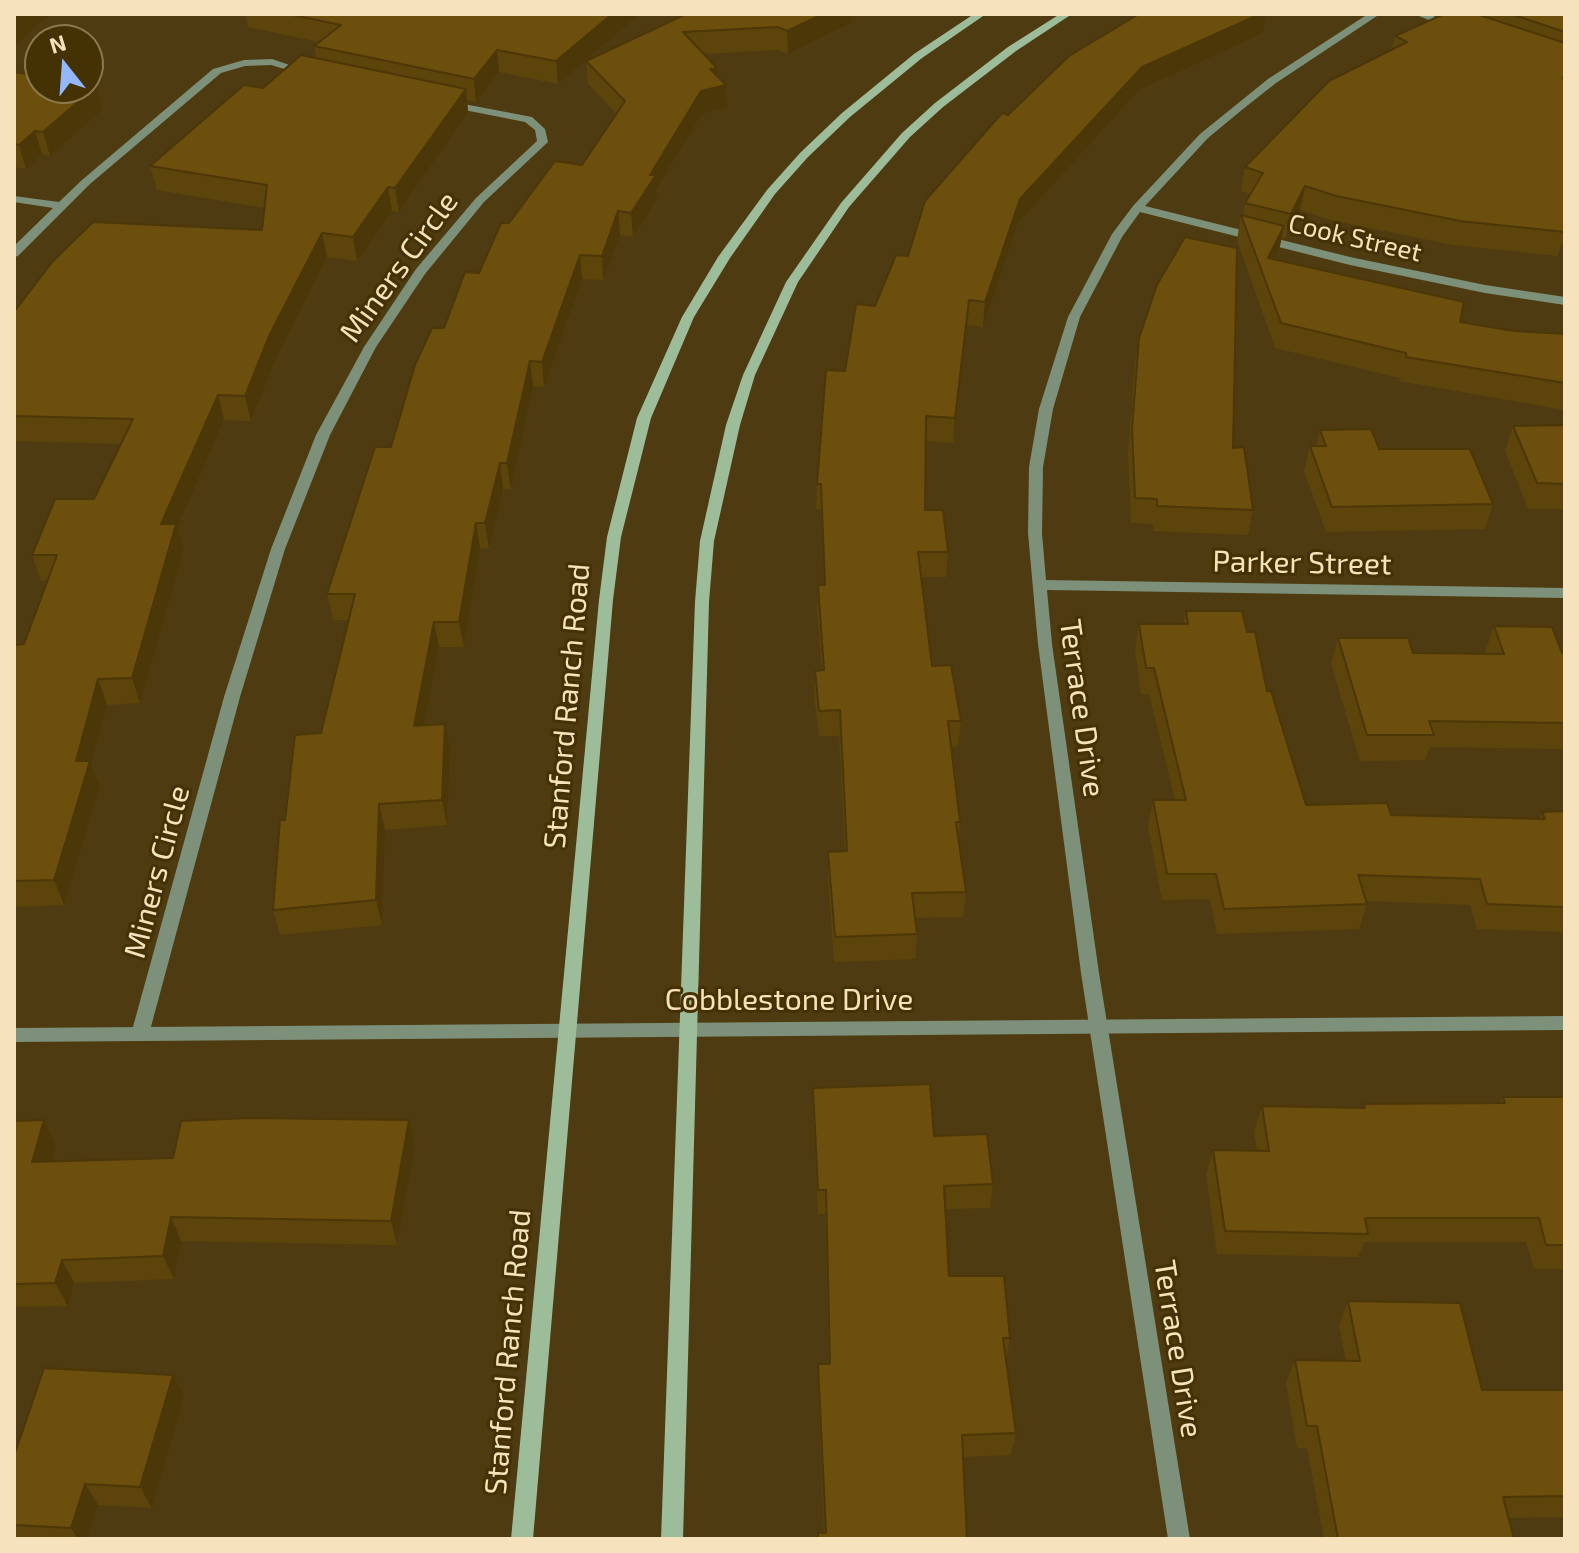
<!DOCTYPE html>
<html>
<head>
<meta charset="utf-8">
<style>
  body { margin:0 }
  #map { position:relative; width:1579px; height:1553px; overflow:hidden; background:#4f3b11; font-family:"Exo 2",sans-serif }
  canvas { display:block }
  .frame { position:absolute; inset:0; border:16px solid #f6e2bd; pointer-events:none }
  .north { position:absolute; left:24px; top:24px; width:80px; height:80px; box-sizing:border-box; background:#443104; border:2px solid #8b784e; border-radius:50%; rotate:343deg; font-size:22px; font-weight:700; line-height:32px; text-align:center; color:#f6e2bd }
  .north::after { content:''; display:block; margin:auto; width:28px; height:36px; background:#92b7fd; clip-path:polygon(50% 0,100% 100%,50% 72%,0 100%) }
</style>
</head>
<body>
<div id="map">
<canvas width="1579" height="1553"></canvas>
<div class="frame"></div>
<div class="north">N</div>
</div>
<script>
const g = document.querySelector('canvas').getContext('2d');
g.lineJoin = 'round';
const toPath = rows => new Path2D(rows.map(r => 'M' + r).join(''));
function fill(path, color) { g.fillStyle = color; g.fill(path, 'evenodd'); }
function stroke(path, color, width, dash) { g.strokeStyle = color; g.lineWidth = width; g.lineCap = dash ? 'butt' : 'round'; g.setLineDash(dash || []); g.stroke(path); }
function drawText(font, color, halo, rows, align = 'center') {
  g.font = font + ' "Exo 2",sans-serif'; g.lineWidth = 6; g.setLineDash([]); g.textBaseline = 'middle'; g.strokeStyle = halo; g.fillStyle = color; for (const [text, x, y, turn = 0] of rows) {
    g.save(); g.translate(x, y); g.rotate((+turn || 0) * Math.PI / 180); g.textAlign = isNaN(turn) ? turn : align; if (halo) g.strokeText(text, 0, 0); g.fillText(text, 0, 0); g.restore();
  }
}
fill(toPath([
  [1368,14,1380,14,1276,83,1243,109,1208,138,1145,206,1350,257,1485,285,1565,297,1565,305,1485,293,1350,265,1140,212,1122,237,1080,317,1053,409,1043,467,1042,533,1046,580,1565,588,1565,598,1047,590,1052,644,1099,973,1190,1539,1168,1539,1081,973,1038,644,1028,533,1029,467,1039,409,1068,317,1112,234,1133,206,1200,134,1268,79,1368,14],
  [1414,14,1428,14,1458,26,1449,28,1414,14],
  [272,59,313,73,308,76,271,65,245,66,221,73,90,184,18,256,14,257,14,246,53,208,14,202,14,196,59,202,82,180,213,69,244,60,272,59],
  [448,101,532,117,545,129,548,142,484,202,425,274,376,347,330,435,285,549,240,697,149,1034,146,1039,140,1041,134,1039,131,1034,224,697,271,549,316,435,364,347,416,269,476,198,537,141,535,130,525,122,444,106,444,102,448,101]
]), '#7c907a');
fill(toPath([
  [1565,1016,1565,1030,14,1042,14,1028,1565,1016]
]), '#7c907a');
fill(toPath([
  [974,14,986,14,922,58,850,117,808,157,775,194,730,258,694,317,651,418,621,537,613,600,533,1539,511,1539,599,600,607,537,637,418,682,317,718,257,767,190,800,153,842,113,914,54,974,14],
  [1060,14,1072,14,1016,51,943,107,910,137,849,207,798,282,755,375,740,425,714,541,709,602,683,1539,661,1539,695,602,700,541,726,425,743,375,786,282,841,203,902,133,935,103,1008,47,1060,14]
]), '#9dbd9a');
fill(toPath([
  [245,14,640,14,558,84,499,72,476,102,467,100,468,112,399,212,392,211,357,261,327,257,275,361,251,421,224,420,177,528,184,549,140,703,107,705,91,764,100,786,64,905,14,907,14,645,24,644,48,581,41,581,32,555,94,499,121,444,14,441,14,312,262,230,265,208,157,190,150,166,263,88,316,58,314,46,319,42,248,27],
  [686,14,857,14,851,17,851,23,788,54,778,50,703,54,717,76,726,85,727,108,702,114,656,190,657,199,633,237,620,235,603,280,582,279,544,387,533,386,511,489,503,489,489,549,480,548,464,647,439,647,424,726,450,750,447,825,385,830,382,925,280,935,273,910,285,820,321,733,348,620,333,620,327,594,391,447,444,328,509,223,582,165,616,113,588,84,586,61],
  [1444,14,1565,14,1565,244,1561,244,1558,256,1453,245,1330,220,1300,210,1286,238,1282,237,1279,250,1275,259,1460,322,1514,331,1565,334,1565,410,1399,381,1400,378,1275,348,1237,240,1241,215,1243,216,1245,203,1250,194,1241,191,1245,167,1392,49,1395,36],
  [1266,15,1263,33,1139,90,1018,223,983,327,967,325,953,443,926,441,925,510,948,552,946,577,921,577,932,666,961,721,958,746,951,747,960,822,959,841,966,892,963,917,915,918,917,934,915,959,834,962,828,877,828,852,845,851,839,736,819,736,814,696,815,671,822,670,817,610,818,585,824,585,821,509,816,509,817,484,845,371,875,306,1008,115],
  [14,72,103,109,50,156,42,154,26,169,14,167],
  [1139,338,1233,448,1253,510,1248,535,1153,531,1153,524,1131,523,1128,454,1135,362],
  [1565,425,1565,509,1528,509,1505,451,1513,426],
  [1320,430,1379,449,1493,504,1485,529,1326,532,1304,471,1310,446,1316,446],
  [1186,611,1247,632,1306,805,1391,815,1539,819,1542,812,1565,811,1565,932,1477,929,1470,905,1367,901,1367,904,1359,929,1217,934,1210,899,1162,900,1148,826,1153,800,1175,800,1149,694,1141,694,1135,650,1139,624,1183,624],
  [1494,626,1562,653,1565,653,1565,749,1430,747,1425,760,1360,761,1331,664,1338,638,1413,653,1486,654,1485,652],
  [813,1088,934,1136,993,1184,990,1208,945,1209,949,1276,1010,1338,1006,1360,1016,1433,1011,1455,963,1457,824,1533,818,1386,818,1364,829,1364,825,1214,818,1214,813,1113],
  [1503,1097,1565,1097,1565,1269,1534,1269,1526,1242,1364,1242,1358,1257,1217,1254,1206,1174,1213,1150,1257,1151,1254,1131,1262,1106,1363,1108,1364,1104,1500,1103],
  [44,1120,56,1145,51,1162,173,1158,409,1120,415,1145,397,1245,181,1241,174,1279,74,1283,68,1306,14,1307,14,1121],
  [1348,1301,1482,1390,1565,1390,1565,1517,1509,1518,1514,1539,1324,1539,1307,1448,1297,1448,1286,1383,1295,1360,1346,1361,1339,1325],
  [173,1375,184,1397,152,1508,98,1505,87,1539,14,1539,14,1456]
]), '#5d440b');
fill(toPath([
  [18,14,50,14,14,46,14,18],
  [612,14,640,14,558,84,556,61],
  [823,14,857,14,851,17,851,23,788,54,787,31],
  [1247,14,1269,14,1266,15,1263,33,1139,90,1018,223,983,327,985,302,1020,199,1142,67],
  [497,50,499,72,476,102,474,79],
  [717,68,717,87,726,85,727,108,702,114,656,190,657,199,633,237,631,213,650,175,710,69],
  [96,86,103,109,50,156,43,132],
  [466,89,468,112,399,212,395,188],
  [35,131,42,154,26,169,19,145],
  [1305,186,1300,210,1286,238,1291,214],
  [388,187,392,211,357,261,353,237],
  [618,211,620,235,603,280,602,256],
  [1284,226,1279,250,1265,279,1268,258],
  [322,233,327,257,275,361,251,421,245,396,269,336],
  [580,255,582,279,544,387,542,362],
  [969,300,967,325,953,443,955,418],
  [530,361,533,386,511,489,507,463],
  [218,395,224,420,177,528,184,549,140,703,132,678,161,524],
  [500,463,503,489,489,549,485,523],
  [476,523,480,548,464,647,459,622],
  [434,622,439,647,419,752,414,726],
  [98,679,107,705,91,764,100,786,64,905,54,880,76,761],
  [445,724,450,750,447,825,442,800],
  [379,804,385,830,382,925,376,900],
  [44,1120,56,1145,44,1187,32,1162],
  [409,1120,415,1145,397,1245,391,1221],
  [171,1217,181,1241,174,1279,163,1256],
  [62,1260,74,1283,68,1306,55,1283],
  [173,1375,184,1397,152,1508,140,1487],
  [85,1484,98,1505,87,1539,78,1539,71,1528]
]), '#4c3709');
const building = toPath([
  [288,14,612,14,556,61,497,50,474,79,314,46,341,25,288,14],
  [686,14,823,14,787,31,778,27,683,32,717,68,710,69,726,85,701,91,650,175,656,175,631,213,618,211,602,256,580,255,542,362,530,361,507,463,500,463,485,523,476,523,459,622,434,622,414,726,445,724,442,800,379,804,376,900,273,910,280,820,285,820,295,735,321,733,355,594,327,594,375,447,391,447,415,365,432,328,444,328,465,272,479,273,501,223,509,223,555,161,582,165,625,101,586,61,686,14],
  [1139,14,1260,14,1142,67,1020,199,985,302,969,300,955,418,926,416,925,510,943,510,948,552,918,552,932,666,951,665,961,721,948,721,960,822,956,822,966,892,912,893,917,934,835,937,828,852,847,851,840,710,819,711,815,671,824,670,818,585,825,585,821,484,817,484,826,370,845,371,856,304,875,306,896,255,908,256,925,201,1002,113,1008,115,1069,56,1139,14],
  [1444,14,1476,14,1565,43,1565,77,1563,78,1565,79,1565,232,1460,221,1336,196,1305,186,1291,214,1245,203,1263,173,1245,167,1329,81,1407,42,1395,36,1444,14],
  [1511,14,1565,14,1565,32,1511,14],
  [301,55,466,89,395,188,388,187,353,237,322,233,269,336,245,396,218,395,161,524,176,524,132,678,98,679,76,761,90,761,54,880,14,881,14,645,24,644,57,555,32,555,55,499,94,499,133,419,14,416,14,312,53,261,93,222,262,230,267,185,150,166,244,85,263,88,301,55],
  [14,72,40,76,40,88,88,88,88,84,96,86,43,132,35,131,19,145,14,144,14,72],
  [1241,215,1284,226,1268,258,1464,302,1460,322,1514,331,1565,334,1565,383,1406,357,1406,353,1281,323,1241,215],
  [1185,237,1237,248,1233,448,1244,447,1253,510,1157,506,1157,499,1135,498,1132,429,1139,338,1157,285,1185,237],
  [1565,425,1565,484,1537,483,1513,426,1565,425],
  [1371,429,1379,449,1470,449,1493,504,1332,507,1310,446,1326,446,1320,430,1371,429],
  [1186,611,1242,611,1247,632,1255,632,1267,691,1271,691,1306,805,1387,803,1391,815,1545,819,1542,812,1565,811,1565,907,1487,904,1480,879,1358,875,1367,904,1224,909,1216,874,1167,874,1153,800,1186,800,1154,668,1146,668,1139,624,1188,624,1186,611],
  [1494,626,1552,627,1562,653,1565,653,1565,723,1429,721,1434,735,1367,735,1338,638,1408,638,1413,653,1504,654,1494,626],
  [930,1084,934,1136,987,1134,993,1184,944,1186,949,1276,1004,1276,1010,1338,1003,1338,1016,1433,962,1435,967,1539,818,1539,818,1533,826,1533,818,1364,830,1364,826,1190,818,1190,813,1088,930,1084],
  [1503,1097,1565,1097,1565,1245,1546,1245,1539,1218,1365,1218,1368,1234,1225,1231,1213,1150,1269,1151,1262,1106,1365,1108,1364,1104,1505,1103,1503,1097],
  [248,1118,409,1120,391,1221,171,1217,163,1256,62,1260,55,1283,14,1284,14,1121,44,1120,32,1162,173,1158,181,1121,248,1118],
  [1348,1301,1460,1303,1482,1390,1565,1390,1565,1496,1503,1497,1514,1539,1338,1539,1317,1426,1307,1426,1295,1360,1360,1361,1348,1301],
  [44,1368,173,1375,140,1487,85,1484,71,1528,14,1525,14,1456,44,1368]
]);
fill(building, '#6c4f0d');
stroke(building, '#4c3709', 2);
drawText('26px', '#f6e2bd', '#443104', [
  ["Cook Street",1355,238,13]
]);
drawText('30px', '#f6e2bd', '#443104', [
  ["Miners Circle",399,267,-54],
  ["Parker Street",1302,563,1],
  ["Stanford Ranch Road",567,706,-85],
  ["Terrace Drive",1082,708,82],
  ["Miners Circle",157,872,-75],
  ["Cobblestone Drive",789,1000],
  ["Terrace Drive",1178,1349,81],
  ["Stanford Ranch Road",508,1352,-85]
]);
</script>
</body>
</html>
